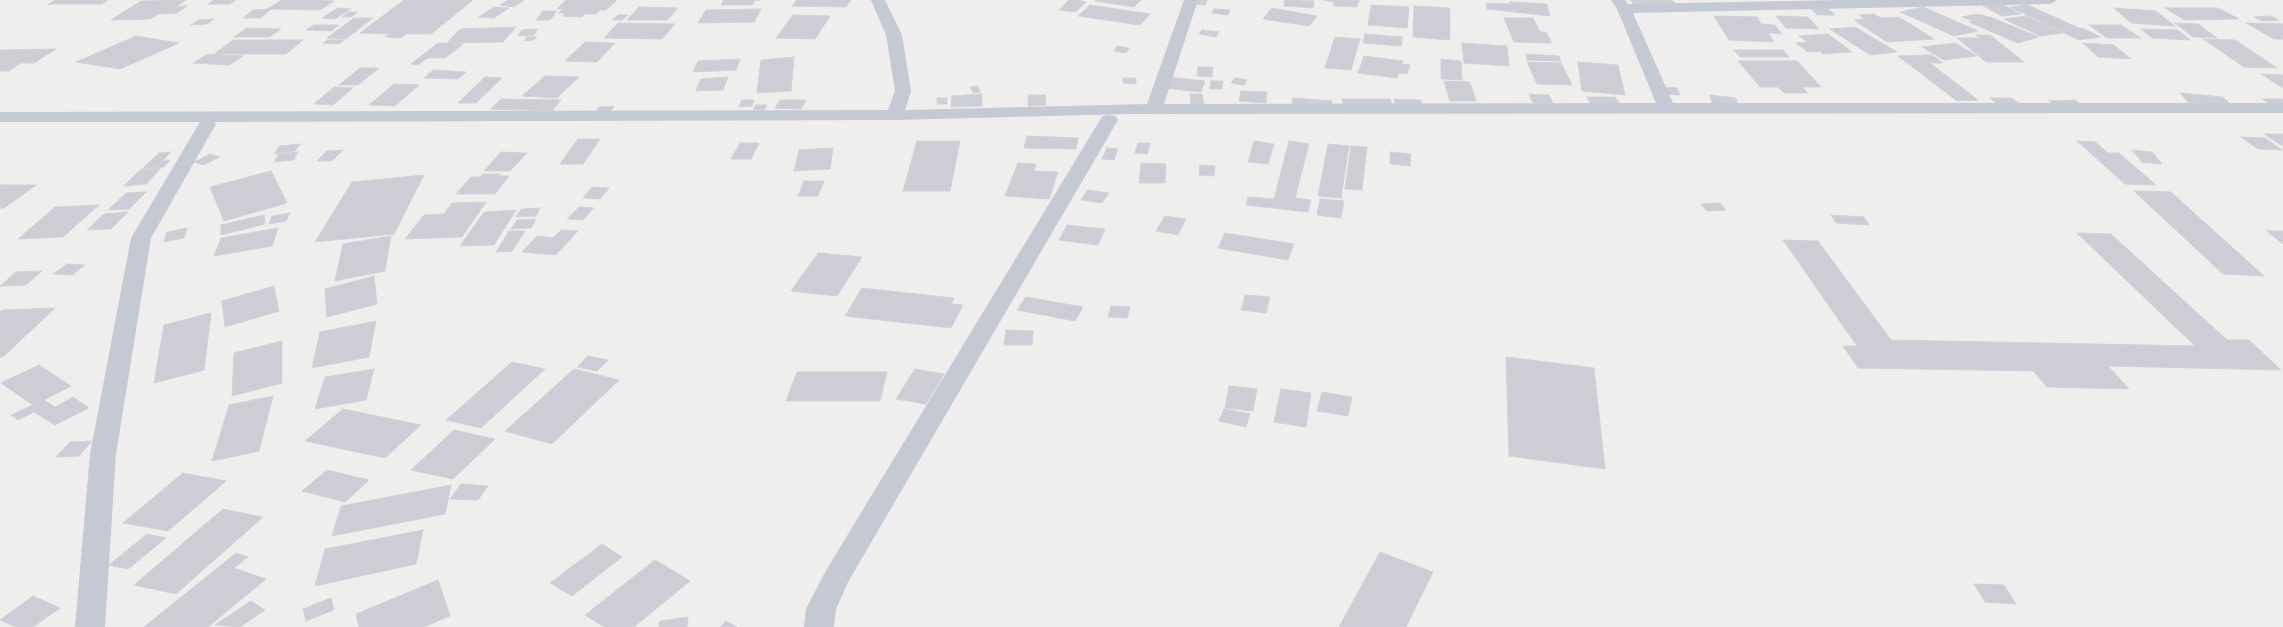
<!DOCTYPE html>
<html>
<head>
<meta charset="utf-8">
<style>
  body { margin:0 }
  canvas { display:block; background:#f0eeed }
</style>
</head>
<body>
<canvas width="2283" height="627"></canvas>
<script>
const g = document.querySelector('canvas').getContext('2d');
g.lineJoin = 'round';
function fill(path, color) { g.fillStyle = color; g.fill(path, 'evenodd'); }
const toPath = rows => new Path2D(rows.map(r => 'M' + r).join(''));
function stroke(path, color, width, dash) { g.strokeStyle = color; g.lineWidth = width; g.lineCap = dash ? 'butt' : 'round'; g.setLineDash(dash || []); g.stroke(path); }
const building = toPath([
  [56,0,108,0,102,4,48,4,56,0],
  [186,0,176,7,187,6,177,13,159,14,150,19,111,20,141,1,186,0],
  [214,0,236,0,230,4,208,4,214,0],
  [282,0,306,0,334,1,320,10,267,9,282,0],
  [404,0,473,0,431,34,406,34,401,38,385,37,389,34,360,33,404,0],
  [508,0,524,0,514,7,500,5,508,0],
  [566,0,617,0,606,10,600,10,596,14,585,14,582,17,563,16,565,13,558,13,563,9,557,9,566,0],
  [724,0,760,0,755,0,752,5,721,5,724,0],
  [797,0,851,0,846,7,792,6,797,0],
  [1069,0,1076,0,1086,2,1076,12,1059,10,1069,0],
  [1096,0,1141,0,1134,7,1095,1,1096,0],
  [1196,0,1207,0,1205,5,1194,4,1196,0],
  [1285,0,1314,1,1313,8,1284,6,1285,0],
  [1323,0,1359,0,1357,7,1333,6,1334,2,1323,0],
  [1630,0,1672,0,1675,3,1634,4,1630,0],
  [1510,2,1547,4,1550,16,1487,9,1486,3,1510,4,1510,2],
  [2002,4,2021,14,2002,16,1983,6,2002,4],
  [1090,5,1150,14,1140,25,1078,16,1090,5],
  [1371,5,1409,7,1407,28,1368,25,1371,5],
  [2028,5,2079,28,2083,28,2101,37,2079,40,2010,7,2028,5],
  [1414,6,1450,8,1450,40,1413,37,1414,6],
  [494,7,509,8,494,18,479,17,494,7],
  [639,7,678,8,667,20,627,20,639,7],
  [1923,7,1978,31,1954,36,1900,12,1923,7],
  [338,8,351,9,335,19,322,18,338,8],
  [1272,8,1317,16,1309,26,1263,19,1272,8],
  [2114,8,2156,11,2175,26,2131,23,2114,8],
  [2165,8,2218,8,2239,19,2185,20,2165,8],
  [271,9,261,18,243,18,253,10,271,9],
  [761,9,754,22,698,23,706,10,761,9],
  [1214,9,1230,10,1228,15,1212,13,1214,9],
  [1811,9,1828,9,1835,15,1817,15,1811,9],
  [543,11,557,11,550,20,536,20,543,11],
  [349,12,358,12,351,17,342,17,349,12],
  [1874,14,1881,18,1899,17,1934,39,1887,42,1854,20,1865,19,1859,15,1874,14],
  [1976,14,1990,17,2039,37,2018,43,1969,22,1973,21,1962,17,1976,14],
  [618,15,628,15,622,20,612,20,618,15],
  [793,15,830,16,815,39,776,38,793,15],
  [1714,16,1757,17,1761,24,1775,25,1782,34,1768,33,1774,42,1729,40,1714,16],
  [1776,16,1808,17,1819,29,1786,28,1776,16],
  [2026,16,2063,33,2040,36,2004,19,2026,16],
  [2271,16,2279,20,2262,21,2254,17,2271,16],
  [354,18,373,18,346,39,327,38,354,18],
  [1504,18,1533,18,1540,32,1546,32,1552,43,1514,42,1504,18],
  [214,19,207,24,191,25,198,20,214,19],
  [618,23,675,24,662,39,604,38,618,23],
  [2175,23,2198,24,2217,38,2193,37,2175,23],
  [2246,23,2283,24,2283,39,2274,39,2246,23],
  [314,25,339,25,331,31,306,30,314,25],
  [2089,25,2121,25,2141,38,2107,38,2089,25],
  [516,27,503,42,447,43,460,29,516,27],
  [1855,27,1897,52,1870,55,1830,29,1855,27],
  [247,28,281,29,269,37,234,37,247,28],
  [537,29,534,35,518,36,522,30,537,29],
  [2141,29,2178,30,2190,40,2152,38,2141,29],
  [1202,30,1219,32,1216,37,1199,34,1202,30],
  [1365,34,1402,37,1401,46,1363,43,1365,34],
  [1828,34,1852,52,1823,54,1820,51,1808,52,1796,43,1808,42,1799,36,1828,34],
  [1976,35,1990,35,2024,62,1986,62,1957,38,1979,38,1976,35],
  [136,36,179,43,120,69,76,62,136,36],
  [527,37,537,37,534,40,524,41,527,37],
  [1335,37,1360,39,1351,70,1325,68,1335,37],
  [2203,39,2235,40,2277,68,2244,67,2203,39],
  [233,40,303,40,286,54,214,54,233,40],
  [328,40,344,40,339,44,323,43,328,40],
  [585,42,615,43,597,62,565,61,585,42],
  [438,43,463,44,445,58,427,58,418,65,411,64,438,43],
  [1462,43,1507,46,1509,66,1464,63,1462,43],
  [1955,43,1977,56,1944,60,1922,47,1955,43],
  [2083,43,2114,45,2131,59,2098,57,2083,43],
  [1117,46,1129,48,1126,53,1114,51,1117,46],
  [56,49,34,63,21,63,9,71,0,71,0,50,56,49],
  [1734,50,1783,50,1789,57,1740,57,1734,50],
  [208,54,243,56,229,65,193,63,208,54],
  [1526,54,1559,56,1561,61,1527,60,1526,54],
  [1932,55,1943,63,1930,63,1978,100,1957,101,1898,56,1932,55],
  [1364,56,1403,61,1402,64,1410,65,1407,74,1399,73,1397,78,1358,73,1364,56],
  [794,57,791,91,757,93,761,60,794,57],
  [740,59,736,70,693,72,698,61,740,59],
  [1441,59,1461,61,1462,80,1441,79,1441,59],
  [1738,61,1797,61,1821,87,1802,87,1808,93,1784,93,1778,87,1760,87,1738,61],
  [1527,62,1561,63,1572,85,1537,84,1527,62],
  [1578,62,1618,65,1625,95,1582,91,1578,62],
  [1198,67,1213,67,1212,77,1197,76,1198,67],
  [360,68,379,68,358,85,339,85,360,68],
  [433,70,466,72,458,79,424,78,433,70],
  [2261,74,2283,75,2283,88,2261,74],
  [545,76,579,77,557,98,522,96,545,76],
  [485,77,502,78,476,103,458,103,485,77],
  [728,77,723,90,696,91,701,79,728,77],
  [1167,77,1205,81,1201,92,1163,88,1167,77],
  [1123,78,1136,78,1136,84,1123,83,1123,78],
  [1235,78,1247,80,1244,85,1231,83,1235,78],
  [1211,81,1223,81,1222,89,1210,89,1211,81],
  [1444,81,1470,82,1476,101,1450,101,1444,81],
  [394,84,419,85,395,106,369,105,394,84],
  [978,86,980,92,973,93,970,87,978,86],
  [334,87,353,88,333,105,314,104,334,87],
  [1660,87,1677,88,1680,95,1663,94,1660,87],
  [1241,91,1267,92,1266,103,1239,101,1241,91],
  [2180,93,2223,97,2232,106,2188,102,2180,93],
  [982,94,982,106,951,107,952,96,982,94],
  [1190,94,1202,94,1204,106,1191,106,1190,94],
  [1529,94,1549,95,1553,103,1533,103,1529,94],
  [1028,95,1045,95,1046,105,1028,106,1028,95],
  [1710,95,1736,98,1738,107,1712,104,1710,95],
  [1587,97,1615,97,1620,104,1591,104,1587,97],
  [937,98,947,98,947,104,937,104,937,98],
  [1293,98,1332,101,1331,107,1292,104,1293,98],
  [1990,98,2011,98,2023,106,2001,107,1990,98],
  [501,99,561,100,552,111,491,109,501,99],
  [1342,99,1390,99,1393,109,1345,109,1342,99],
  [1394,99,1421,100,1424,109,1396,108,1394,99],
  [2262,99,2283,99,2283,107,2275,107,2262,99],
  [742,100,754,100,752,106,739,107,742,100],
  [780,100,806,100,801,109,775,108,780,100],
  [2075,100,2083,106,2057,106,2049,101,2075,100],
  [756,105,767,105,764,110,753,109,756,105],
  [614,106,610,112,595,112,599,107,614,106],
  [2264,134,2283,134,2283,146,2264,134],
  [1027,136,1078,138,1076,149,1024,148,1027,136],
  [2241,137,2265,138,2282,150,2258,149,2241,137],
  [578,139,600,139,583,164,560,164,578,139],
  [917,141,960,141,950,191,903,191,917,141],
  [1254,141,1274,144,1268,164,1248,162,1254,141],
  [1289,141,1309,144,1295,198,1311,200,1308,212,1246,205,1248,197,1274,199,1289,141],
  [2077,141,2095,142,2108,153,2119,153,2156,185,2125,184,2077,141],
  [740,143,759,143,751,159,731,159,740,143],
  [1138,143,1150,143,1147,154,1135,153,1138,143],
  [300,144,295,151,275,154,279,146,300,144],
  [1328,144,1349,146,1341,198,1318,196,1328,144],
  [1351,146,1367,147,1362,190,1345,189,1351,146],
  [833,148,830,169,794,171,799,150,833,148],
  [1107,148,1118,149,1114,160,1102,159,1107,148],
  [343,150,332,161,317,161,327,151,343,150],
  [2132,150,2152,152,2162,164,2142,162,2132,150],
  [171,152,162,161,170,160,164,167,143,168,159,153,171,152],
  [298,152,294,160,274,162,279,154,298,152],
  [501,152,527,153,510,171,484,171,501,152],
  [1390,152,1411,154,1410,166,1390,164,1390,152],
  [210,154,220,157,203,165,194,162,210,154],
  [1018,163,1036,164,1034,171,1058,172,1049,199,1005,196,1018,163],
  [1141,163,1166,164,1165,183,1139,183,1141,163],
  [1200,165,1215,166,1214,176,1199,175,1200,165],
  [161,168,146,184,124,186,141,169,161,168],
  [271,171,287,203,224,221,210,187,271,171],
  [483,174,500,174,498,176,509,176,495,194,456,194,471,177,480,177,483,174],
  [424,175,394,234,315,242,352,182,424,175],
  [804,181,824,181,818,196,798,196,804,181],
  [0,185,36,185,4,208,0,208,0,185],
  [592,187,609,188,600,199,583,198,592,187],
  [1088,190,1109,193,1102,203,1081,200,1088,190],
  [2134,191,2171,192,2264,276,2223,274,2134,191],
  [146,192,129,209,108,210,126,193,146,192],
  [1320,199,1344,201,1341,218,1317,215,1320,199],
  [486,202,462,237,405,239,424,215,444,214,452,203,486,202],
  [1720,203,1726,210,1707,211,1701,204,1720,203],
  [99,205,63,237,18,239,55,207,99,205],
  [579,207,594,208,583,220,567,219,579,207],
  [540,208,536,216,516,217,521,209,540,208],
  [516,210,494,245,460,246,484,212,516,210],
  [128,212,111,229,87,230,104,214,128,212],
  [290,213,286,221,269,224,272,216,290,213],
  [264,215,265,224,221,235,221,225,264,215],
  [1831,215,1864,217,1869,225,1836,223,1831,215],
  [1165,216,1186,219,1178,235,1156,231,1165,216],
  [536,219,531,228,511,229,517,220,536,219],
  [1067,225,1105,229,1098,245,1059,240,1067,225],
  [187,228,184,238,164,242,167,232,187,228],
  [278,228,272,246,214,256,221,238,278,228],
  [561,230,578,231,556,255,522,252,537,236,553,238,561,230],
  [509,231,525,231,512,251,496,252,509,231],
  [2267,231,2283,231,2283,244,2267,231],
  [1225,233,1294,244,1288,260,1218,248,1225,233],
  [2077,233,2111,234,2227,340,2249,340,2281,370,2108,366,2129,389,2047,387,2033,371,1858,368,1843,346,1857,346,1783,240,1818,241,1891,340,2195,346,2077,233],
  [391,236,385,271,335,281,343,244,391,236],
  [818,253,862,257,837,296,791,291,818,253],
  [67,264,85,265,72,275,53,274,67,264],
  [42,271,26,285,0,286,16,272,42,271],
  [374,276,377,304,327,317,325,289,374,276],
  [274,286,279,311,225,327,222,301,274,286],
  [862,288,954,298,951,304,963,305,951,328,845,316,862,288],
  [1245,295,1270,297,1266,313,1241,310,1245,295],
  [1026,297,1083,307,1075,321,1017,310,1026,297],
  [1111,306,1130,307,1127,318,1108,317,1111,306],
  [55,308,3,357,0,357,0,312,2,310,55,308],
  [211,313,204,370,154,383,164,325,211,313],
  [376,321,369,357,312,368,320,332,376,321],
  [1006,330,1033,331,1032,345,1004,345,1006,330],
  [282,341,282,383,232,396,234,353,282,341],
  [588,356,608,360,597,371,577,367,588,356],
  [1506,357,1594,368,1605,469,1509,456,1506,357],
  [512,362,545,369,481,428,446,420,512,362],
  [39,365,71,386,44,400,55,407,73,397,89,408,55,425,34,412,18,420,11,415,33,405,1,383,39,365],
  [374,369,366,400,315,409,325,377,374,369],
  [574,369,619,380,552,444,505,431,574,369],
  [915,369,944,374,926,404,896,399,915,369],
  [797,372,887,372,880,401,786,401,797,372],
  [1229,386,1257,389,1253,411,1225,408,1229,386],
  [1281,389,1311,393,1306,427,1274,422,1281,389],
  [1322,392,1352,397,1348,416,1317,411,1322,392],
  [273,396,259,451,212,461,229,405,273,396],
  [343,409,421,425,385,458,305,441,343,409],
  [1224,409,1250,414,1246,427,1219,421,1224,409],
  [454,430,495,439,453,479,411,470,454,430],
  [92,441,79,456,56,457,70,442,92,441],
  [327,470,369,480,345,502,302,491,327,470],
  [183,473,226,481,168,531,123,523,183,473],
  [461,484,488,486,478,500,450,499,461,484],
  [451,485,445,514,332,536,341,506,451,485],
  [223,509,263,517,176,594,134,585,223,509],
  [423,530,416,564,315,586,325,549,423,530],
  [147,534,166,538,128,569,109,565,147,534],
  [602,544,622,557,572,596,550,583,602,544],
  [1380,552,1433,572,1406,627,1339,627,1380,552],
  [236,553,248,557,234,568,266,579,208,627,144,627,236,553],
  [655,560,690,581,634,627,604,627,585,615,655,560],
  [438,580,450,616,424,627,359,627,356,614,438,580],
  [1974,584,2004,585,2016,604,1985,602,1974,584],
  [33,596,60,608,33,627,16,627,0,620,33,596],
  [331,598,334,610,306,621,303,609,331,598],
  [251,601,265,610,240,627,215,625,251,601],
  [688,617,687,627,659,627,660,621,688,617],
  [726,621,737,627,720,627,726,621]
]);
fill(building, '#cdced5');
stroke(building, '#d1d2d8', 1);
fill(toPath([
  [871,0,885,0,902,35,911,91,905,110,1147,104,1184,0,1198,0,1164,104,1656,103,1617,9,1611,0,1625,0,1628,4,1842,0,2057,0,2050,4,1633,13,1673,103,2283,103,2283,113,1128,114,895,120,214,122,216,124,151,238,116,454,105,627,75,627,90,454,131,238,200,122,0,122,0,112,888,110,895,91,886,35,871,0],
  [1109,115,1115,116,1118,120,848,582,836,609,834,627,804,627,806,609,825,572,1100,120,1103,116,1109,115]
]), '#c4c9d4');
</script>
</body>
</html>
